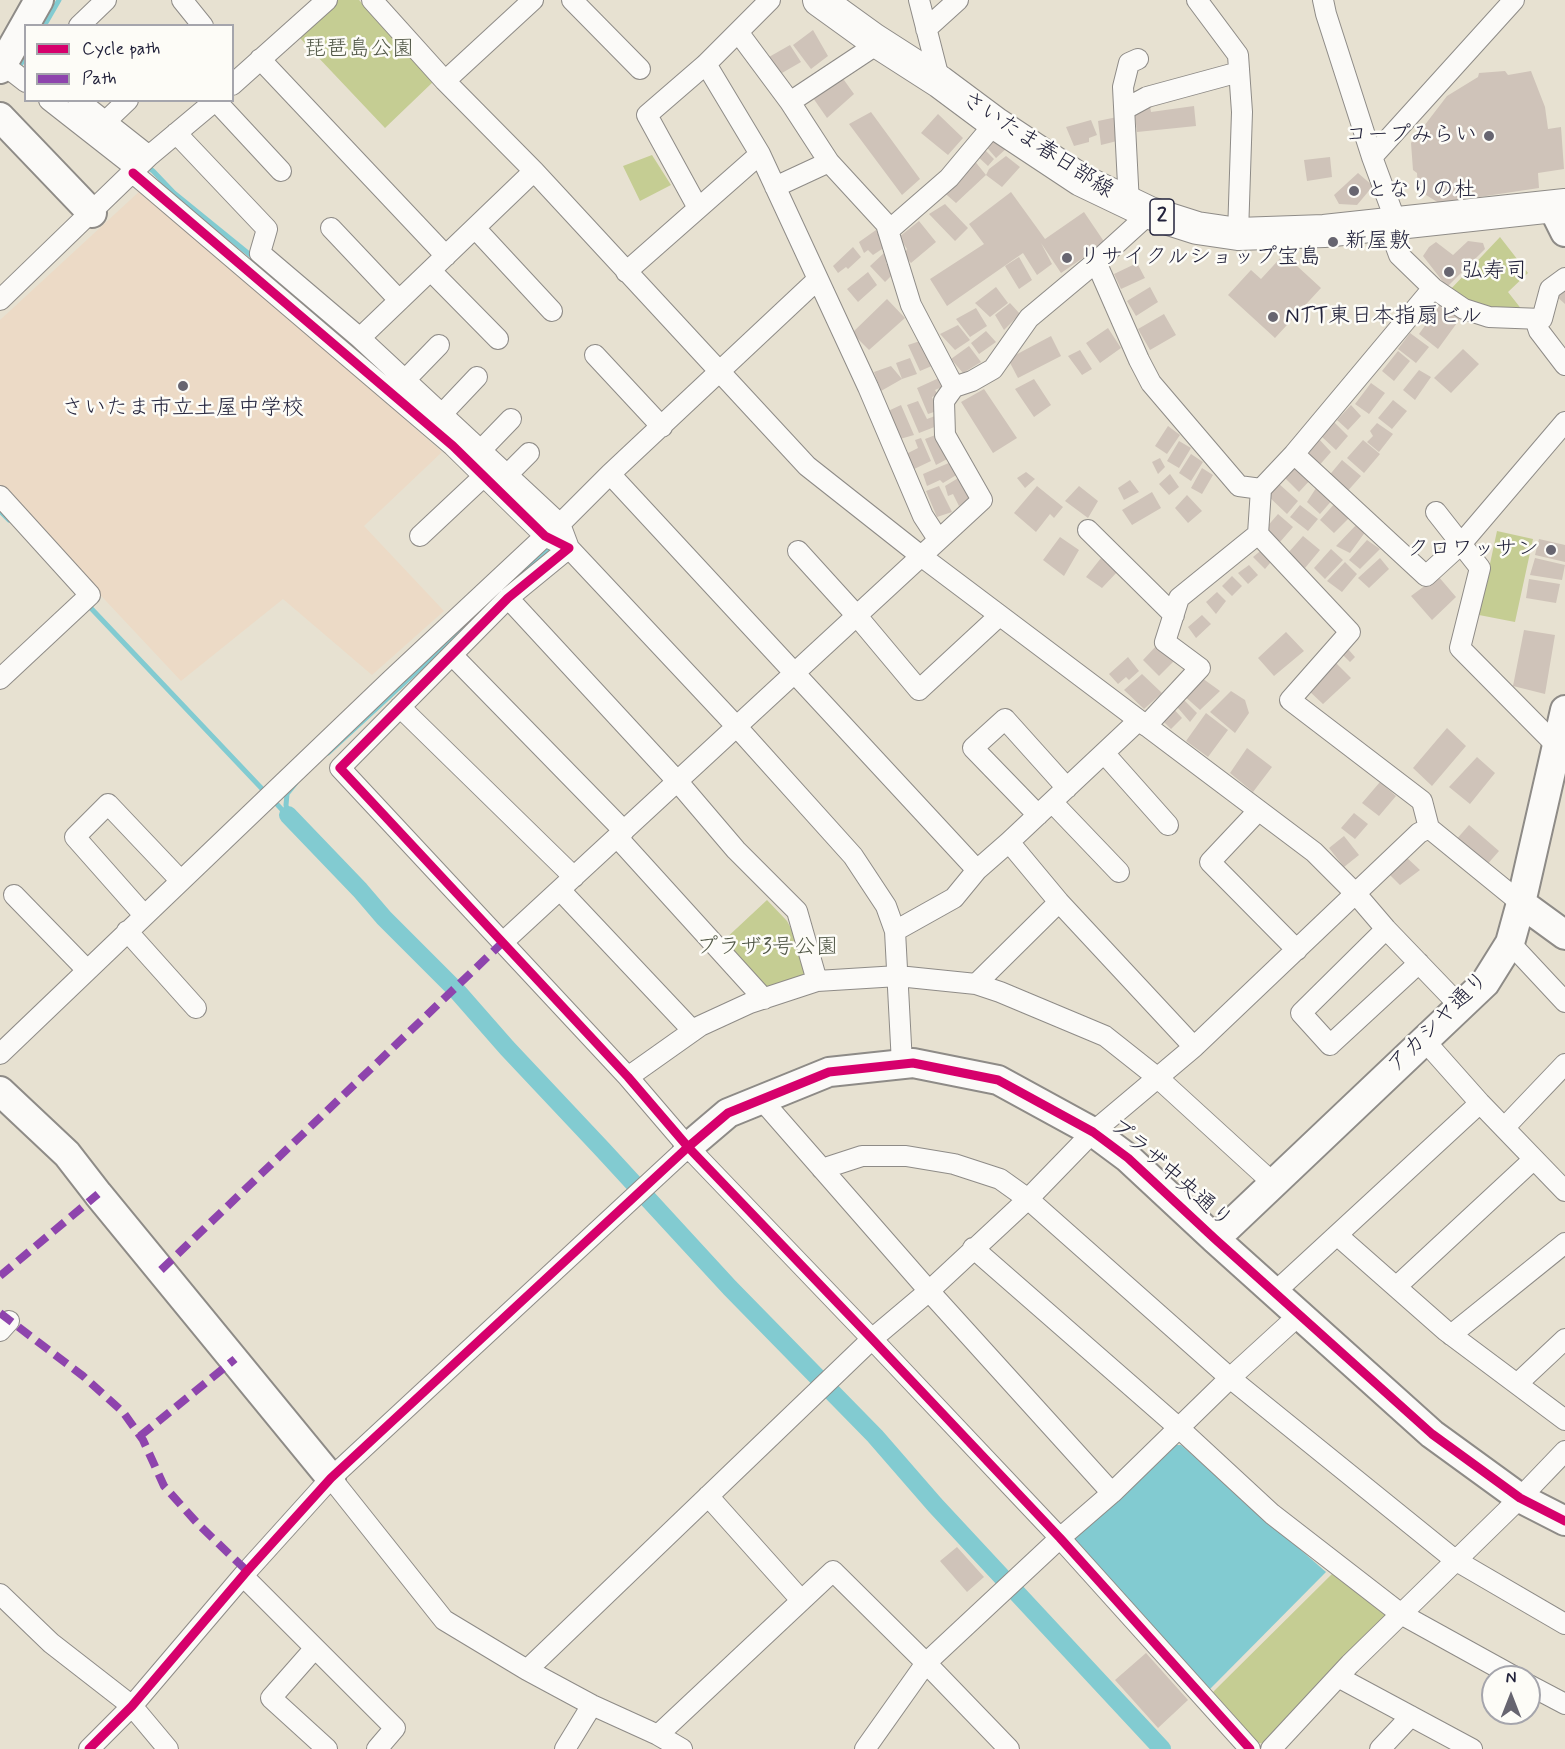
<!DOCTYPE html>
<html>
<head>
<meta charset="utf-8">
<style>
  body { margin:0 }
  #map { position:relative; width:1565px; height:1749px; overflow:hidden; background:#e7e1d1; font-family:Mynerve,sans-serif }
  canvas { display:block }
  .legend { position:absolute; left:24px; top:24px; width:210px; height:78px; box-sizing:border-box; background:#fdfcf7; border:2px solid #a5a5ac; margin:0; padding:8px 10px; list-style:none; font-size:18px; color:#22223b }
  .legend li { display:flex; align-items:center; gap:12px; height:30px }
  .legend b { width:30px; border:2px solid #a5a5ac }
  .north { position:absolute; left:1481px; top:1665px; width:60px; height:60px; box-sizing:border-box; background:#fdfcf7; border:2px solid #a5a5ac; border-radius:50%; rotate:0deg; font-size:16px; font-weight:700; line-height:24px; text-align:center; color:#22223b }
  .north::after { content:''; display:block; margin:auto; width:21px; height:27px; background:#676570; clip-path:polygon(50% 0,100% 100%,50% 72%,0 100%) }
</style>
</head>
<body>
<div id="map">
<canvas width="1565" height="1749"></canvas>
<ul class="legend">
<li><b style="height:8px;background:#d6006c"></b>Cycle path</li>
<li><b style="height:8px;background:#8e44ad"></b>Path</li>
</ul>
<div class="north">N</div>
</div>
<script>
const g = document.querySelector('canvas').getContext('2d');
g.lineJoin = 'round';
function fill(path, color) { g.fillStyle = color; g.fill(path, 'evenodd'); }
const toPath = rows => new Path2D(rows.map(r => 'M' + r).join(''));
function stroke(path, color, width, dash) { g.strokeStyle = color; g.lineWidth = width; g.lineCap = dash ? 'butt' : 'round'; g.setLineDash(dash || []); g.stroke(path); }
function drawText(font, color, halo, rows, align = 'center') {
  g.font = font + ' Mynerve,"Klee One",sans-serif'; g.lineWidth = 5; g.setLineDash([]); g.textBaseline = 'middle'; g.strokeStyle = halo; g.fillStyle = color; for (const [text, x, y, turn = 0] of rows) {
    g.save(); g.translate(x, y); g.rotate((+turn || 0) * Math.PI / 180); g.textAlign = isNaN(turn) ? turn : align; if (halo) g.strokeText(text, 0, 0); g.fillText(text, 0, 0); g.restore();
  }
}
fill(toPath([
  [142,189,442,452,364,526,444,611,372,675,283,599,181,681,0,488,0,320]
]), '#ecdac6');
fill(toPath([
  [336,0,359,0,434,81,385,128,298,36],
  [652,155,671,185,640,201,623,166],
  [1500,237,1528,273,1508,292,1526,315,1487,313,1449,291],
  [1497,531,1533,539,1515,622,1479,615],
  [767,900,787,921,802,949,808,973,803,983,763,988,722,942],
  [1332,1574,1385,1614,1385,1623,1269,1744,1258,1743,1213,1692]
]), '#c5cd93');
fill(toPath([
  [1173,1445,1181,1445,1326,1572,1209,1690,1072,1545,1074,1536]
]), '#82cbd1');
stroke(toPath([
  [44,26,59,0],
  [22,69,19,67,26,56],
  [145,165,153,171,174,193,254,258],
  [274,277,315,316],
  [0,511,9,520],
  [520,576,547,551,552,545],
  [87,604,266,793],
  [328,753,478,615],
  [273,800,287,815],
  [288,815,286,805,287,794,295,784]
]), '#82cbd1', 5);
stroke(toPath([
  [288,815,360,890,384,918,457,991,507,1048,603,1150,730,1288,875,1436,935,1505,1162,1749]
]), '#82cbd1', 18);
fill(toPath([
  [813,30,828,56,811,69,793,45],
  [790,45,801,62,782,73,769,57],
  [1505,71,1508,75,1531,71,1545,107,1548,129,1561,127,1564,169,1538,173,1539,188,1439,203,1426,195,1426,190,1418,190,1417,173,1413,170,1411,143,1447,96,1478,77,1479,73],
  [839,73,854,94,827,118,811,95],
  [1149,101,1151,112,1194,106,1196,126,1137,132,1134,107],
  [871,112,920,179,902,195,849,124],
  [938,114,963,138,948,155,921,133],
  [1117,117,1121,140,1101,145,1098,121],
  [1091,120,1097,135,1089,138,1089,142,1074,146,1066,127],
  [992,134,1008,147,996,158,983,143],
  [983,148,994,159,988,166,976,155],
  [969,154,986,175,989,169,1006,156,1020,167,1002,187,986,175,956,203,940,189],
  [1330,157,1332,177,1307,181,1304,160],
  [1358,173,1373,186,1357,205,1339,204,1334,195],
  [1011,192,1045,239,1084,212,1105,243,1061,273,1041,243,1052,264,1037,275,1023,253,947,306,930,279,984,244,969,224],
  [945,204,968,228,955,241,929,214],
  [919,221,936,242,911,263,904,255,907,249,899,237],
  [876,230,881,235,879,238,885,247,873,255,868,250,864,253,859,242],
  [1468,241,1483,243,1485,249,1447,287,1423,256,1429,247,1436,242,1453,255],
  [853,247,861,257,848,269,846,267,838,273,833,266],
  [884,253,890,257,886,263,895,272,885,282,870,266],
  [1284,254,1321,288,1275,338,1228,295,1251,270,1261,279],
  [1019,257,1032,280,1019,289,1005,266],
  [1137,263,1145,278,1121,289,1114,274],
  [868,272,877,285,858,302,847,289],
  [996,287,1008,303,990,317,975,303],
  [1150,287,1158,302,1136,316,1127,301],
  [1565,289,1565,304,1556,296],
  [887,299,905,318,869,350,852,333],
  [1442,302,1462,316,1438,349,1419,334],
  [1010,303,1020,314,1004,330,995,315],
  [976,308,987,326,970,337,956,319],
  [1164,314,1176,335,1150,350,1138,329],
  [958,325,970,340,955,350,940,334],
  [1108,328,1121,348,1100,363,1086,343],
  [986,331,996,342,979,354,971,343],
  [1410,333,1429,347,1416,363,1398,349],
  [1051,336,1061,356,1018,378,1008,359],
  [920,341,934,365,920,371,908,345],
  [969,346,981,362,963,373,951,359],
  [1463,349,1479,364,1451,393,1434,378],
  [1080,350,1092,369,1082,375,1068,356],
  [1398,351,1410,361,1394,381,1382,371],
  [910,358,917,374,902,379,896,363],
  [891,366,902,379,881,391,874,372],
  [1419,370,1431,377,1415,400,1403,390],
  [939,378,942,387,935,390,938,395,932,397,937,411,928,414,917,388],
  [1034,379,1051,405,1034,417,1015,389],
  [1371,383,1385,393,1369,414,1355,404],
  [984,389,1017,438,993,453,961,402],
  [1393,400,1407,411,1392,429,1378,418],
  [918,401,927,419,935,416,937,426,919,433,907,405],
  [901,405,914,435,900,439,888,411],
  [1351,405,1361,416,1348,430,1337,420],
  [1333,421,1348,436,1336,450,1321,436],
  [1377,423,1393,434,1379,452,1367,442,1373,436,1370,431],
  [1168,426,1180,435,1167,454,1155,446],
  [938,434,949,458,936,465,925,439],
  [921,438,931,461,912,470,906,454,918,448,915,440],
  [1318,438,1331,452,1317,468,1301,453],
  [1363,440,1380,454,1364,473,1347,458],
  [1179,441,1191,448,1179,468,1167,461],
  [1191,454,1203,462,1191,481,1179,473],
  [1160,458,1165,467,1158,474,1152,462],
  [1342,460,1361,476,1345,494,1327,478],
  [951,462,958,474,943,483,940,480,927,486,923,474],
  [1294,462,1312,478,1299,492,1282,475],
  [1202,468,1213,475,1202,494,1191,488],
  [1026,472,1035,479,1025,488,1017,478],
  [1170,474,1179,487,1169,495,1159,484],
  [960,477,970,498,959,506,953,494,948,496,945,486],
  [1130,480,1139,492,1124,500,1118,488],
  [1278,483,1298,501,1287,514,1267,495],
  [1318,485,1334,498,1320,514,1307,502],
  [939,486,952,512,937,517,926,491],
  [1037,486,1063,507,1054,518,1050,514,1036,532,1014,513],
  [1079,486,1098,501,1088,518,1065,501],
  [1152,492,1161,508,1132,525,1122,510],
  [1187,495,1202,511,1188,523,1175,508],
  [1336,502,1350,517,1334,533,1320,520],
  [1300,505,1318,519,1308,531,1290,517],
  [1278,514,1293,527,1280,542,1265,529],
  [1358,523,1366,531,1350,553,1336,546],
  [1303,536,1320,550,1305,568,1288,553],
  [1060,537,1079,550,1064,576,1043,560],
  [1539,539,1565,545,1565,562,1535,555],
  [1367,540,1380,549,1360,569,1349,560],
  [1264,548,1275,557,1265,569,1253,557],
  [1331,549,1343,560,1325,579,1314,568],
  [1101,558,1119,570,1102,588,1086,577],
  [1380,558,1389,569,1369,588,1358,578],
  [1535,558,1565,565,1562,580,1530,575],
  [1345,562,1357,574,1342,592,1327,581],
  [1249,565,1258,575,1248,584,1238,573],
  [1232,576,1242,586,1232,596,1222,586],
  [1438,576,1456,597,1432,620,1411,596],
  [1529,579,1560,584,1556,603,1526,598],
  [1217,592,1226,601,1216,614,1206,602],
  [1202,615,1211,624,1196,638,1188,627],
  [1524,630,1555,635,1545,694,1513,686],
  [1286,632,1304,651,1274,676,1258,658],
  [1157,645,1175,660,1159,676,1143,660],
  [1348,649,1355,657,1350,662,1343,655],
  [1128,657,1139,671,1129,680,1126,677,1118,684,1109,674],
  [1334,661,1351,678,1323,704,1308,690],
  [1142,674,1162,693,1144,709,1124,690],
  [1202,678,1220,691,1200,710,1182,694],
  [1231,691,1245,700,1249,713,1235,733,1210,712],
  [1179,695,1197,713,1190,722,1172,701],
  [1170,705,1182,718,1171,729,1158,716],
  [1206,713,1228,730,1208,757,1186,741],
  [1447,728,1466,746,1432,786,1413,768],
  [1247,748,1272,767,1253,792,1230,773],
  [1477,757,1495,773,1470,804,1449,787],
  [1380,782,1396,796,1379,816,1362,803],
  [1354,813,1368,824,1355,839,1341,828],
  [1469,825,1499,851,1485,867,1455,841],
  [1344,836,1359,855,1344,867,1329,848],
  [1405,856,1420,870,1400,885,1387,872],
  [957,1547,984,1577,967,1592,940,1561],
  [1146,1653,1188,1700,1158,1728,1115,1680]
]), '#cfc3b9');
const street = toPath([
  [182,0,203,26],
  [372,0,445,81,534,171,807,466,921,556,1314,852,1356,894,1386,929,1460,1006],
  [572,0,640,69],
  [919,0,940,82],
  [1197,0,1238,55,1242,112,1238,234],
  [1323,0,1326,14,1372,157,1396,222,1395,244,1399,255,1433,288,1464,309,1489,317,1542,319,1550,289,1565,278],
  [79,26,106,0],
  [926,29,958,0],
  [738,32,790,102,829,162],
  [260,59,446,256],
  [0,62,26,82],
  [706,64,760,154,868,387,923,516,938,539],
  [445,81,533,0],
  [232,85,327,0],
  [49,100,137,169],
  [78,100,149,156],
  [216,101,281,171],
  [790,102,879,43],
  [1125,109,1147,97,1239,72],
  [105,122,128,100],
  [176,133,267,229,260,253,360,338,560,524,569,548,737,727,853,856,886,906,895,931,902,1064],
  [1372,157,1514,0],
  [133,173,453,446,545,536,569,548,508,598,340,768,628,1077,688,1147,872,1339,1060,1538,1250,1749],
  [775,187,829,162,886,224,911,305,954,387],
  [1129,204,1123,87,1129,63,1138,59],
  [698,208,647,115,706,64,770,0],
  [331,228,399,300],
  [475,228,552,311],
  [888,231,949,178,995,123],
  [1096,262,1150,213],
  [431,271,498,339],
  [626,272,760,154],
  [0,300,149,156,216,100],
  [1535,319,1539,331,1565,365],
  [360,338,534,171],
  [595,355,662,427],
  [405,380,439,345],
  [442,414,477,377],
  [481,450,511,419],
  [1294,454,1426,576,1461,544,1565,422],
  [610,474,977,870],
  [507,475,529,453],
  [0,496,90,595,0,679],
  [1436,512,1480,568,1460,648,1557,746],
  [560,524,610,474,817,280],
  [1088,530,1174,615],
  [1258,534,1350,632,1290,700,1422,801,1429,828,1521,903],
  [420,536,484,476],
  [798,551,857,616,919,690,999,616],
  [508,598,678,782,736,850,797,911,817,981],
  [452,655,624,831],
  [400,707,574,877],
  [1146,726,1200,668,1165,642,1179,598,1258,534,1261,489],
  [1104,753,1168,825],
  [1052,802,1119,872],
  [1258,811,1210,862,1297,950],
  [1038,815,973,748,1005,719,1067,788],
  [617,837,764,999],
  [1009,842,1138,721],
  [560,890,693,1031],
  [14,895,87,970],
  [144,915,75,837,108,804,181,881],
  [1386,929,1301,1013,1330,1045,1419,963],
  [127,931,196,1008],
  [895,931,954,898,977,870,1009,842,1059,902,1194,1047],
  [502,943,982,500,945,435,944,401,954,387,972,381,993,369,1029,318,1096,262,1139,360,1151,383,1239,486,1261,489,1294,454,1433,288],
  [1510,943,1565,1002],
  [976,984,1059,902],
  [1424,1040,1480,1103,1565,1191],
  [0,1054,391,680,545,536],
  [628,1077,700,1026,750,1003,817,981,898,976,976,984,1000,992,1105,1036,1158,1078,1273,1183],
  [761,1099,929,1291,1112,1493],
  [1504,1128,1565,1064],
  [822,1169,862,1156,906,1156,954,1164,1000,1179,1028,1199,1230,1378,1455,1560,1565,1624],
  [1337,1235,1446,1331,1565,1420],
  [973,1248,1179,1428,1272,1514,1401,1614,1515,1677],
  [1396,1287,1534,1159],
  [1274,1293,1480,1103],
  [0,1331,9,1321],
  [1451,1335,1565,1243],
  [1517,1384,1565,1339],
  [331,1478,444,1620,527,1670,592,1705,658,1735,682,1749],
  [708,1496,801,1600],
  [243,1576,395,1728,377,1749],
  [0,1594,51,1643,132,1706,168,1749],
  [315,1648,271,1698,327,1749],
  [527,1670,872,1339,929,1291,1028,1199,1093,1132,1194,1047,1419,833,1429,828],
  [1338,1677,1472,1749],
  [1529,1685,1565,1704],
  [658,1735,833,1571,926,1663,1009,1749],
  [89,1749,132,1706,247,1571,331,1478,688,1147],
  [565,1749,592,1705],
  [865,1749,926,1663,1060,1538,1112,1493,1230,1378,1299,1315],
  [1271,1749,1350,1664,1520,1498,1565,1451],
  [1380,1749,1411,1716]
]);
const secondary = toPath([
  [0,69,39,0],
  [0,117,92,213],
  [1552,206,1565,232],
  [1521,903,1565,935],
  [0,1091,67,1154,98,1194,331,1478],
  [688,1147,728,1113,829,1072,913,1063,998,1080,1093,1132,1128,1158,1215,1239,1432,1434,1520,1498,1565,1521],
  [1215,1239,1485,983,1510,943,1521,903,1565,710]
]);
const primary = toPath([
  [819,0,873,39,940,82,995,123,1081,180,1150,213,1197,228,1238,234,1324,231,1565,205]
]);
stroke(street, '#8e8b87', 22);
stroke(secondary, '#8e8b87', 32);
stroke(primary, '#8e8b87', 34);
stroke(street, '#fbfaf8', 20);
stroke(secondary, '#fbfaf8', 28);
stroke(primary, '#fbfaf8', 32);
stroke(toPath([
  [161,1270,502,943],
  [0,1276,98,1194],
  [0,1313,83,1376,123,1412,143,1440,164,1486,198,1524,247,1571],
  [140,1436,235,1359]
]), '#8e44ad', 8, [15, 8]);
stroke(toPath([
  [133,173,453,446,545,536,569,548,508,598,340,768,628,1077,688,1147,872,1339,1060,1538,1250,1749],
  [89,1749,132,1706,247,1571,331,1478,688,1147,728,1113,829,1072,913,1063,998,1080,1093,1132,1128,1158,1215,1239,1432,1434,1520,1498,1565,1521]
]), '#d6006c', 9);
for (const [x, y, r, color] of [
  [1489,136,6,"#676570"],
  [1354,191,6,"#676570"],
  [1333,242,6,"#676570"],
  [1067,258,6,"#676570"],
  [1449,272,6,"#676570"],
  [1273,317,6,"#676570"],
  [183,386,6,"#676570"],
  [1551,550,6,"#676570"]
]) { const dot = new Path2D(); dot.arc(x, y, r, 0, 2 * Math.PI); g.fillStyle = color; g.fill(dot); stroke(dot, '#fdfcf7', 2); }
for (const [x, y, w] of [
  [1162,217,24]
]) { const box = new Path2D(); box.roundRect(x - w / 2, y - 18, w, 36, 4.5); g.fillStyle = '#fdfcf7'; g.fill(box); stroke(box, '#22223b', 1.5); }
drawText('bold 21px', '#22223b', null, [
  ["2",1162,217]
]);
drawText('22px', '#525848', '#fdfcf7', [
  ["琵琶島公園",359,50],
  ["プラザ3号公園",767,948]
]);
drawText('22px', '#22223b', '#fdfcf7', [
  ["コープみらい",1477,136,"right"],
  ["となりの杜",1366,191],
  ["新屋敷",1345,242],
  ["リサイクルショップ宝島",1079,258],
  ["弘寿司",1461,272],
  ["NTT東日本指扇ビル",1285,317],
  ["さいたま市立土屋中学校",183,409,"center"],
  ["クロワッサン",1539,550,"right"]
], 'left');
drawText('22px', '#22223b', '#fdfcf7', [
  ["さいたま春日部線",1037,146,33],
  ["アカシヤ通り",1439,1023,-45],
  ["プラザ中央通り",1170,1174,41]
]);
</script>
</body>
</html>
